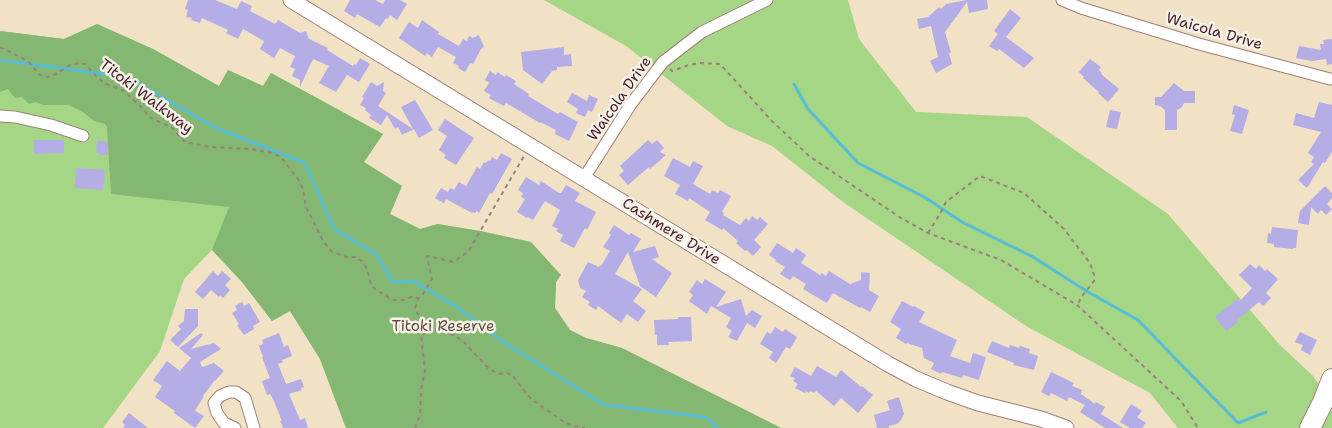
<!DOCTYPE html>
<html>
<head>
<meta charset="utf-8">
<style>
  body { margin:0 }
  canvas { display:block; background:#f1e1c5 }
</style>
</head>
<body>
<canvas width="1332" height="428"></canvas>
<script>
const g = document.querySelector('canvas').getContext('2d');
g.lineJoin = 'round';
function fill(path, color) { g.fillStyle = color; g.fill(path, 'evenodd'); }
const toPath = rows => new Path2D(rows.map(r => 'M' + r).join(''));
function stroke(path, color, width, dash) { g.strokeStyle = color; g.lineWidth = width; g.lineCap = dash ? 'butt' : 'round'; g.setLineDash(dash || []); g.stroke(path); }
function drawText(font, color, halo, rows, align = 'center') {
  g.font = font + ' "Shantell Sans",sans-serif'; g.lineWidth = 5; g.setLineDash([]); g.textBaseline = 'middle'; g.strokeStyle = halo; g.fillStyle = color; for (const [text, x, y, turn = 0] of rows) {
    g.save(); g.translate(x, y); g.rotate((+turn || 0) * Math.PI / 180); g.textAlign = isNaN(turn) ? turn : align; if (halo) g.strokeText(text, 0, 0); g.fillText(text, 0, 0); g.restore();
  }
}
fill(toPath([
  [544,0,848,0,859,39,916,112,1027,117,1168,214,1279,344,1313,376,1332,402,1332,428,1178,428,1150,393,1026,326,843,202,772,146,727,126,626,46],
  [97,24,153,49,219,86,228,70,263,86,271,73,383,134,364,162,402,186,390,214,420,229,438,224,561,275,556,282,555,308,570,330,586,338,622,348,781,428,346,428,320,359,290,311,272,321,242,282,212,250,184,279,160,351,103,428,0,428,0,31,64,39]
]), '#a5d685');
fill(toPath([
  [97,24,153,49,219,86,228,70,263,86,271,73,383,134,364,162,402,186,390,214,420,229,438,224,481,231,531,242,561,275,556,282,555,308,570,330,586,338,622,348,781,428,346,428,320,359,290,311,272,321,242,282,212,250,229,207,111,194,107,127,105,124,94,121,83,112,69,105,44,105,36,102,29,104,22,97,15,98,8,89,0,92,0,31,64,39]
]), '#84b772');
stroke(toPath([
  [0,60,127,77,216,128,305,163,334,229,376,254,393,282,413,281,457,307,505,343,604,405,705,417,718,428],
  [794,84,808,109,858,163,926,198,962,222,1033,257,1088,292,1138,320,1238,423,1266,412]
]), '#57bcd5', 3);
fill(toPath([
  [188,0,215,0,237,9,241,1,252,6,250,11,275,24,278,20,300,33,306,31,309,39,328,48,327,50,353,66,354,64,356,65,360,58,370,64,359,82,347,75,336,92,319,83,329,66,313,59,300,87,300,80,292,76,295,69,290,67,295,56,280,48,274,58,260,49,264,41,243,29,238,39,226,33,228,30,202,18,200,23,191,20,192,18,186,17,188,10,185,9],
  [350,0,375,0,383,4,385,0,400,0,407,4,397,20,390,15,388,19,386,18,380,27,357,14,355,18,344,11],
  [967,0,987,0,988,9,969,13,967,2,945,32,951,53,949,53,952,64,936,73,930,61,938,57,931,26,919,29,917,19,928,17,939,7,941,9,946,4],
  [1010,9,1021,18,1006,37,1034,58,1024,68,999,49,997,51,989,46,998,34,994,31],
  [422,20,439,32,438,34,459,46,463,39,467,41,469,36,473,38,479,35,484,47,481,49,473,64,470,63,465,72,458,68,459,66,453,63,456,57,438,47,432,57,427,53,425,56,399,38,409,22,418,28],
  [1332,39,1332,64,1327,65,1326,59,1312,61,1296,58,1299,46,1321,50,1320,44,1324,44,1323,40],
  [564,47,564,55,571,54,572,66,557,67,557,70,552,71,542,84,523,70,521,52],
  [1090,59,1101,67,1099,70,1102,73,1101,74,1119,89,1108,102,1098,93,1099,92,1083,78,1084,77,1079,72],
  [490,71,496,75,497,72,505,77,506,75,516,81,514,84,529,94,528,96,558,114,560,112,578,122,569,141,555,134,556,130,540,122,540,123,506,103,504,106,489,98,491,95,484,91,489,83,485,80],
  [371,82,377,86,384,82,383,91,386,93,378,106,413,129,401,107,415,100,433,130,419,138,414,129,402,135,398,127,395,129,387,115,381,125,369,118,371,115,365,110,366,108,360,105,364,98,362,97],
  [1174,83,1184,91,1195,91,1195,103,1184,103,1182,107,1177,110,1177,130,1165,130,1165,110,1160,106,1155,105,1155,97,1161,97],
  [572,93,587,101,589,95,598,99,592,112,588,110,585,117,576,113,578,109,567,102],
  [1319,102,1332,105,1332,152,1325,163,1323,162,1307,188,1298,180,1314,164,1311,162,1314,157,1308,153,1321,132,1293,125,1296,113,1314,118],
  [1234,105,1249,110,1242,134,1230,131,1235,115,1232,114],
  [1110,110,1121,112,1117,129,1106,127],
  [445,119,474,138,456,165,444,158,446,155,439,150,447,136,438,130],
  [34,140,64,140,64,153,34,154],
  [648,140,652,144,657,140,664,148,660,152,666,155,650,169,649,167,628,185,619,175,624,171,620,166],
  [97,141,108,142,108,155,99,155,99,153,96,153],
  [501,153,512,159,492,194,490,193,479,213,477,211,475,213,472,212,472,213,446,199,444,203,435,198,441,188,448,192,450,188,454,190,459,182,466,186,477,167,480,169,484,162,486,163,488,160,490,161,492,157,497,160],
  [673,158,690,167,693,161,703,166,693,184,710,194,712,190,718,193,720,190,731,196,722,212,724,213,723,215,740,225,746,218,749,221,752,216,757,220,760,217,768,224,754,240,761,247,753,256,747,250,745,251,736,243,738,241,723,228,722,230,705,220,710,212,689,198,688,201,675,194,680,185,664,176],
  [76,168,105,170,103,190,75,188],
  [526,177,539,185,541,181,559,193,561,193,566,185,580,193,575,201,596,212,587,230,585,228,574,248,560,241,563,235,556,231,558,229,552,226,560,210,545,201,533,220,528,217,527,218,517,212,525,199,521,197,523,193,518,190],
  [1325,186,1332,193,1332,198,1327,204,1332,209,1326,215,1321,210,1318,214,1311,207,1309,225,1298,223,1300,211],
  [614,225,629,235,631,233,641,239,633,252,655,246,659,257,652,259,672,273,656,297,640,286,628,252,615,274,642,289,633,301,646,311,638,322,627,314,621,323,598,306,596,310,588,305,590,302,582,297,586,291,580,288,578,280,588,262,599,267,600,265,601,266,610,251,603,247,611,235,609,233],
  [1272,227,1298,230,1296,248,1293,248,1293,249,1274,247,1274,244,1267,243,1268,233,1271,234],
  [777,243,793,253,796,248,806,255,801,263,820,275,822,273,826,276,829,271,850,284,861,280,861,272,870,273,869,290,879,296,870,312,861,307,860,308,833,293,827,303,803,289,806,284,793,276,790,280,780,274,785,267,775,261,776,260,769,255],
  [1250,264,1256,269,1259,265,1265,271,1267,269,1278,279,1266,293,1271,298,1263,306,1259,302,1236,321,1238,322,1226,331,1215,317,1237,299,1239,302,1252,288,1239,275],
  [213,271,218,276,222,271,231,279,225,285,230,290,223,298,220,295,219,297,211,290,203,299,195,292],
  [705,279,726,292,716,307,741,299,746,316,752,310,762,316,755,328,747,323,737,341,728,337,732,331,726,327,731,318,711,306,707,314,689,301,693,295,689,292,697,280,702,284],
  [902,301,913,307,914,306,925,312,919,322,957,340,950,356,970,363,973,353,986,357,979,380,963,375,962,378,942,372,941,374,931,369,934,363,924,358,922,348,907,343,906,344,896,338,901,329,890,322],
  [242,302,244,306,249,303,260,322,253,326,254,329,244,335,237,325,239,324,232,313,237,310,235,306],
  [185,309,198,309,198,326,178,347,170,340,181,329,178,326,184,321],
  [678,317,691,317,692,341,668,342,669,345,657,345,657,335,655,335,654,320,678,319],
  [775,327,783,332,785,329,797,337,790,349,786,347,776,363,769,358,773,352,760,344,767,332,771,334],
  [1300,332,1317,340,1310,355,1301,350,1303,345,1295,342],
  [201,333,203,335,191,349,214,343,221,349,200,362,202,367,214,363,224,371,215,381,215,380,203,396,204,396,195,411,204,416,195,428,174,413,175,411,155,397,162,386,153,380,167,361,180,371,191,358,179,348],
  [279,333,284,347,288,345,292,356,282,360,283,362,278,364,286,384,301,379,304,387,301,388,302,390,289,394,300,420,305,418,308,428,282,428,283,427,280,421,282,421,273,399,270,394,267,395,262,381,270,378,262,357,263,357,259,346,263,344,262,340],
  [992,341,1009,348,1010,345,1019,348,1020,346,1030,349,1029,353,1038,356,1034,370,1013,365,1014,363,987,352],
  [817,366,836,377,841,370,861,387,862,386,873,395,858,413,841,398,834,406,816,391,814,393,810,391,809,393,806,391,805,393,795,388,798,384,793,381,795,378,790,376,795,367,811,376],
  [1051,372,1074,383,1072,386,1082,390,1081,394,1095,404,1096,402,1105,407,1101,414,1123,428,1105,428,1080,412,1085,405,1069,397,1067,401,1051,393,1049,396,1041,392],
  [899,397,904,414,901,420,897,424,889,426,889,428,877,428,874,415,890,410,887,401],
  [1131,404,1142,411,1137,417,1146,423,1142,428,1130,428,1120,422],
  [129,413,148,428,123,428,125,425,122,422]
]), '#b5ade6');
const street = toPath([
  [1062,0,1081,8,1199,44,1330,79],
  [0,116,15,117,51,125,83,136],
  [584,178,631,104,663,62,702,32,767,0],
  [235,428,224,423,217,413,214,403,220,396,229,392,236,392,245,398,254,428]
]);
const secondary = toPath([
  [291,0,888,364,916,379,947,392,978,403,1041,419,1066,428]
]);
const highway = toPath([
  [1310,428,1323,402,1332,379]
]);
stroke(street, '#9e8078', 13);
stroke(secondary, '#9e8078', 17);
stroke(highway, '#9e8078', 22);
stroke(toPath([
  [0,47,28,61,39,74,44,77,51,77,70,65,79,63,85,64,95,75,104,83,124,91,145,111,149,117,171,127,185,142,210,147,250,149,272,153,281,157,298,179,303,189,306,207,323,241,331,251,346,257,356,257,363,262,367,269,371,285,376,290,383,294,393,300,403,300,414,296,418,299],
  [670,69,672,71,689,65,700,63,720,64,771,120,809,156,901,218,928,233,1001,260,1077,305,1181,401,1198,428],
  [928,233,940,214,946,202,980,176,1024,193,1064,229,1090,263,1094,275,1094,281,1083,295,1077,305],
  [427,332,443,330,462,340,488,368,498,374,506,373,512,375,531,399,567,424,585,428],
  [415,428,420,415,421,390,425,371,421,335,427,332,415,308,418,299,423,294,432,279,427,257,428,256,453,262,468,252,524,156]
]), '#9e8078', 2, [4, 4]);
stroke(street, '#fff', 11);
stroke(secondary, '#fff', 15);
stroke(highway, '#fff', 20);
drawText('15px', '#4a1f2b', '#f7f3e8', [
  ["Waicola Drive",1214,32,16],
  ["Titoki Walkway",146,97,37],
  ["Waicola Drive",620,99,-55],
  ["Cashmere Drive",671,232,32]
]);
drawText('15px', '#614d42', '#f7f3e8', [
  ["Titoki Reserve",443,327]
]);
</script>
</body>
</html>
